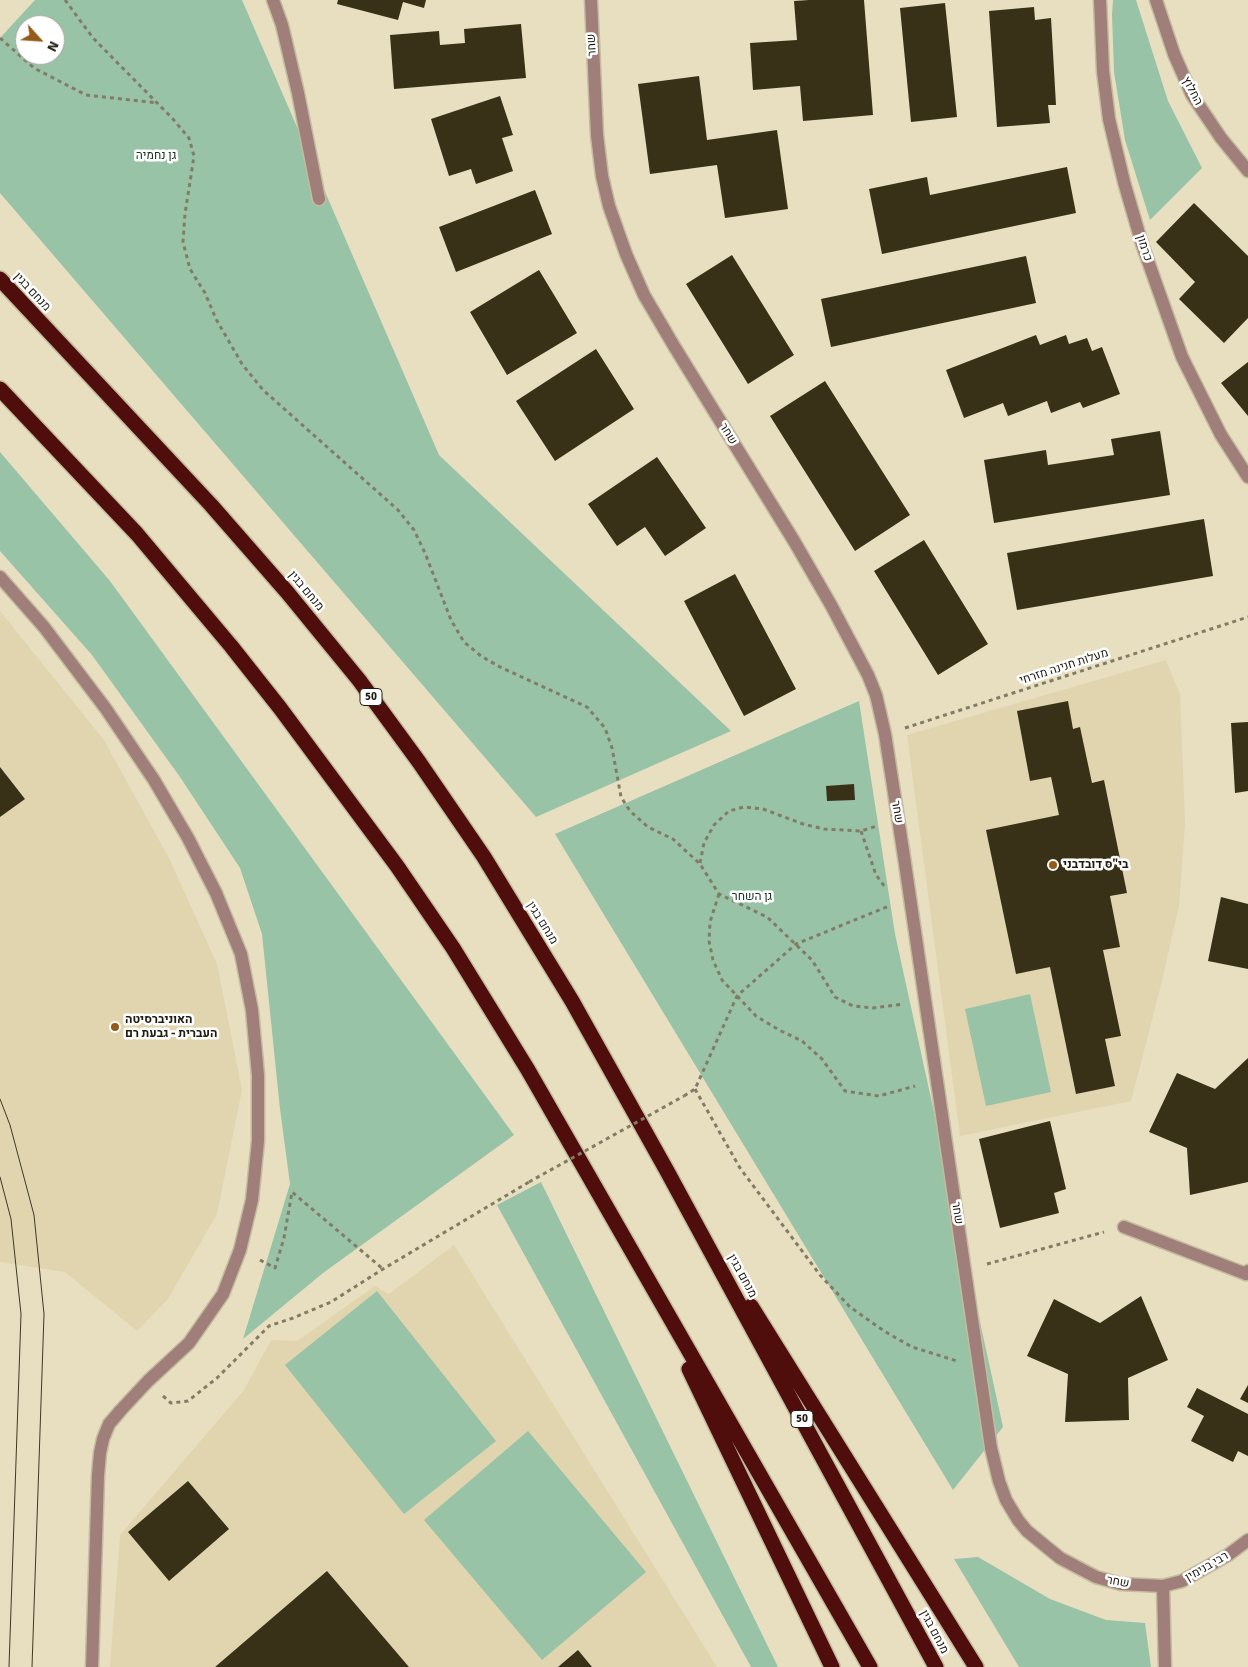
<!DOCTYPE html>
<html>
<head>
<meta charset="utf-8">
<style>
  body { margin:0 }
  #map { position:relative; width:1248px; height:1667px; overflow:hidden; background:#e8dfc0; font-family:Signika,sans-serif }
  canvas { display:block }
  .north { position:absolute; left:15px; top:15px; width:50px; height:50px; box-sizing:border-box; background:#fff; border:1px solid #a5a49f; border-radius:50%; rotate:116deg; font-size:14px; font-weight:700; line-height:20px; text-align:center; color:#1f1c10 }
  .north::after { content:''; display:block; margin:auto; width:18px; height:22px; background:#955919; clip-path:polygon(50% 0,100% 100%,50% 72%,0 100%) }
</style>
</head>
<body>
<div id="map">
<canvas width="1248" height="1667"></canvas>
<div class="north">N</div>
</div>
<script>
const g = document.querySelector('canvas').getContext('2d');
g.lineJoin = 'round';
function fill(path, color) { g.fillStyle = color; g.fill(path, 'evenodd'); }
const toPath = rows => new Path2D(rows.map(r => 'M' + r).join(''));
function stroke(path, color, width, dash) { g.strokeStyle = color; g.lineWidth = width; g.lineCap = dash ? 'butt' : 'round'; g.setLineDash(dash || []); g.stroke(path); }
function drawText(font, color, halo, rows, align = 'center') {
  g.font = font + ' Signika,Heebo,sans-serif'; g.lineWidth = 5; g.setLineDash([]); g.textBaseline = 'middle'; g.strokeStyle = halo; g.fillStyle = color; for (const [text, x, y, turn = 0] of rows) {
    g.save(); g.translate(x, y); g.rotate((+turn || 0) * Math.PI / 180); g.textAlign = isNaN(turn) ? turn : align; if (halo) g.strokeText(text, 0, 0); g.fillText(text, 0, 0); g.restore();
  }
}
fill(toPath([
  [0,611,104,740,170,860,217,964,242,1090,217,1214,168,1299,137,1331,65,1272,0,1262],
  [1166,660,1180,694,1185,824,1179,906,1161,985,1131,1101,960,1136,907,735],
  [454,1245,717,1667,110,1667,120,1535,244,1390,271,1340,297,1341,375,1286,389,1294]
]), '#e0d5af');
fill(toPath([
  [35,0,242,0,439,455,731,731,536,817,0,193,0,38],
  [25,25,55,25,55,55,25,55],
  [1113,0,1136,0,1168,101,1202,168,1150,220,1125,140,1114,72,1112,15],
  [0,452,110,581,514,1135,323,1273,243,1339,290,1184,280,1109,262,934,240,868,180,777,92,655,0,551],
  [859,701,895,934,1003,1427,953,1490,555,834],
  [1030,994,1051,1092,986,1106,965,1009],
  [541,1182,778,1667,751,1667,497,1205],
  [377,1291,496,1441,404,1514,285,1365],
  [528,1431,646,1572,542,1660,424,1520],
  [978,1557,1050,1599,1106,1620,1145,1623,1151,1667,1019,1667,954,1559]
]), '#98c3a7');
fill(toPath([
  [338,0,426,0,424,8,403,2,398,20,337,4],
  [809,0,864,0,873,115,803,121,800,86,753,90,750,43,797,40,794,1],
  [945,3,957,117,911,122,900,8],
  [1034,7,1035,20,1051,18,1056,105,1048,105,1050,123,997,127,989,11],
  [521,24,526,78,394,89,390,35,439,31,440,45,465,43,464,29],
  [699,76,707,140,777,130,788,209,725,218,717,165,650,174,638,84],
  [500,96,513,135,502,138,513,171,476,184,471,169,449,176,431,119],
  [1067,167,1076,213,882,254,869,189,927,177,930,195],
  [535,190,552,234,456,272,439,227],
  [1194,203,1248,256,1248,318,1224,343,1179,299,1195,282,1156,242],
  [732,255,794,355,748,384,686,284],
  [1026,256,1036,303,831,347,821,299],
  [539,270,577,333,507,375,470,312],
  [1036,335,1040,345,1066,335,1069,344,1087,338,1092,351,1102,347,1120,394,1083,408,1080,402,1051,413,1047,401,1008,416,1003,403,964,418,946,370],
  [596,349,634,409,555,461,516,401],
  [1248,362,1248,416,1221,383],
  [825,381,910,515,855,551,770,416],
  [1160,431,1170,495,994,523,984,460,1046,450,1048,465,1114,455,1111,439],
  [657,457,706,528,665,556,645,527,617,546,588,504],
  [1204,519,1213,576,1017,610,1007,553],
  [924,540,988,644,938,675,874,571],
  [735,574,796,689,744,716,684,601],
  [1068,701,1073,729,1080,727,1092,783,1104,780,1127,893,1110,896,1120,947,1103,950,1121,1036,1105,1039,1115,1086,1076,1094,1050,967,1016,974,986,830,1059,815,1051,777,1030,781,1017,711],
  [1248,722,1248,791,1235,793,1231,723],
  [0,767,25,799,0,817],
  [854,784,855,800,827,801,826,786],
  [1221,897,1248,904,1248,969,1208,961],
  [1248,1058,1248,1182,1190,1195,1187,1148,1149,1132,1177,1073,1215,1089],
  [1050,1121,1066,1189,1054,1193,1059,1213,1000,1228,979,1139],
  [1141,1296,1168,1360,1128,1378,1129,1420,1065,1422,1068,1374,1027,1356,1054,1299,1100,1323],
  [1248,1385,1248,1403,1240,1399],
  [1197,1388,1248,1414,1248,1456,1238,1451,1233,1462,1191,1441,1204,1416,1187,1407],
  [188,1481,229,1529,169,1581,128,1532],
  [327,1571,409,1667,215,1667],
  [578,1650,592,1667,558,1667]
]), '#383117');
const service = toPath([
  [1124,1227,1246,1274],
  [1163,1586,1165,1667]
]);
const minor = toPath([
  [273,0,282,25,298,93,319,199],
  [591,0,597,135,602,176,609,206,626,254,644,295,674,346,794,541,831,605,868,675,876,695,885,734,904,857,991,1448,999,1481,1006,1500,1018,1520,1027,1531,1060,1558,1096,1577,1121,1584,1163,1586,1182,1581,1228,1555,1248,1540],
  [1100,0,1103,71,1109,119,1124,182,1142,244,1182,357,1221,435,1248,477],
  [0,577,44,627,106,709,154,780,188,838,216,893,241,954,252,1010,258,1075,258,1141,252,1200,240,1250,223,1294,189,1343,148,1381,121,1410,109,1424,103,1439,100,1453,98,1475,92,1667],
  [1246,1274,1248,1271]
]);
const tertiary = toPath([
  [1156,0,1174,54,1192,95,1221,138,1248,171]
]);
const motorway = toPath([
  [0,279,211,505,287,592,359,680,419,762,484,857,572,1001,667,1171,936,1667],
  [0,389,137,534,231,646,280,708,397,866,453,948,528,1070,870,1667],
  [751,1306,976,1667],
  [689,1369,832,1667]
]);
stroke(service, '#c4bca0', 15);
stroke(minor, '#c4bca0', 15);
stroke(tertiary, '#c4bca0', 15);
stroke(motorway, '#c4bca0', 18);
stroke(toPath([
  [65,0,93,38,172,118,189,138,194,156,185,214,183,242,190,269,205,293,216,319,242,364,263,390,398,510,414,530,425,553,451,620,464,642,481,656,500,667,587,707,605,728,612,748,621,797,630,811,648,827,673,839,700,864,719,894,767,917,812,960,835,997,853,1006,873,1008,904,1004],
  [0,38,34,68,86,95,158,103],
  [905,728,1248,617],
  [861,831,876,875,885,887],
  [700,863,704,843,714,825,729,811,744,807,763,809,803,824,824,829,861,831,877,826],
  [719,894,710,922,709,941,713,960,722,980,756,1016,779,1030,802,1041,822,1059,845,1091,879,1096,915,1086],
  [695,1089,740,1168,820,1275,850,1307,884,1331,912,1347,957,1361],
  [684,1096,695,1089,737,996,796,944,889,906],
  [260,1260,275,1268,284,1238,292,1192,383,1269],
  [987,1264,1104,1232],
  [163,1396,171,1403,188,1401,217,1378,269,1326,293,1318,331,1302,383,1269,529,1182]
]), '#827c67', 3, [4, 4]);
stroke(service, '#a07e79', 12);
stroke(minor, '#a07e79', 12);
stroke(tertiary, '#a07e79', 12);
stroke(motorway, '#4f0e0c', 15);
stroke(toPath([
  [0,1099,10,1125,34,1215,44,1314,32,1667],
  [0,1177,11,1219,21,1314,9,1667]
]), '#3d392a', 1);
stroke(toPath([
  [529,1182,684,1096]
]), '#827c67', 3, [4, 4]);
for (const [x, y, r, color] of [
  [1053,865,5,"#955919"],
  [115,1027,5,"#955919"]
]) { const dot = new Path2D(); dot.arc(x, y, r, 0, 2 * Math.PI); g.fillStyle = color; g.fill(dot); stroke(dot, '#fff', 2); }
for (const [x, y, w] of [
  [371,697,22],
  [802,1419,22]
]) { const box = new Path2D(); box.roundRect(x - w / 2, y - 8.5, w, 17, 4); g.fillStyle = '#fff'; g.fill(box); stroke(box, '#1f1c10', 1); }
drawText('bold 11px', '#1f1c10', null, [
  ["50",371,697],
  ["50",802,1419]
]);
drawText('12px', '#1f1c10', '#fff', [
  ["שחר",592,45,-93],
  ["החלוץ",1192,91,62],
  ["כרמון",1144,248,72],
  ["מנחם בגין",32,292,47],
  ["שחר",728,434,58],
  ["מנחם בגין",306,591,50],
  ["מעלות חנינה מזרחי",1064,667,-18],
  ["שחר",897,812,81],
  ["מנחם בגין",542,923,58],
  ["שחר",957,1213,82],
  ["מנחם בגין",742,1276,61],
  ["רבי בנימין",1207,1567,-30],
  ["שחר",1118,1582,10],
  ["מנחם בגין",934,1632,62]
]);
drawText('12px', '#11311f', '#fff', [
  ["גן נחמיה",156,156],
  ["גן השחר",752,897]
]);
drawText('bold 12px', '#1f1c10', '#fff', [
  ["בי\"ס דובדבני",1063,865],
  ["האוניברסיטה",125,1020],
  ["העברית - גבעת רם",125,1034]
], 'left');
</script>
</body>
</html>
